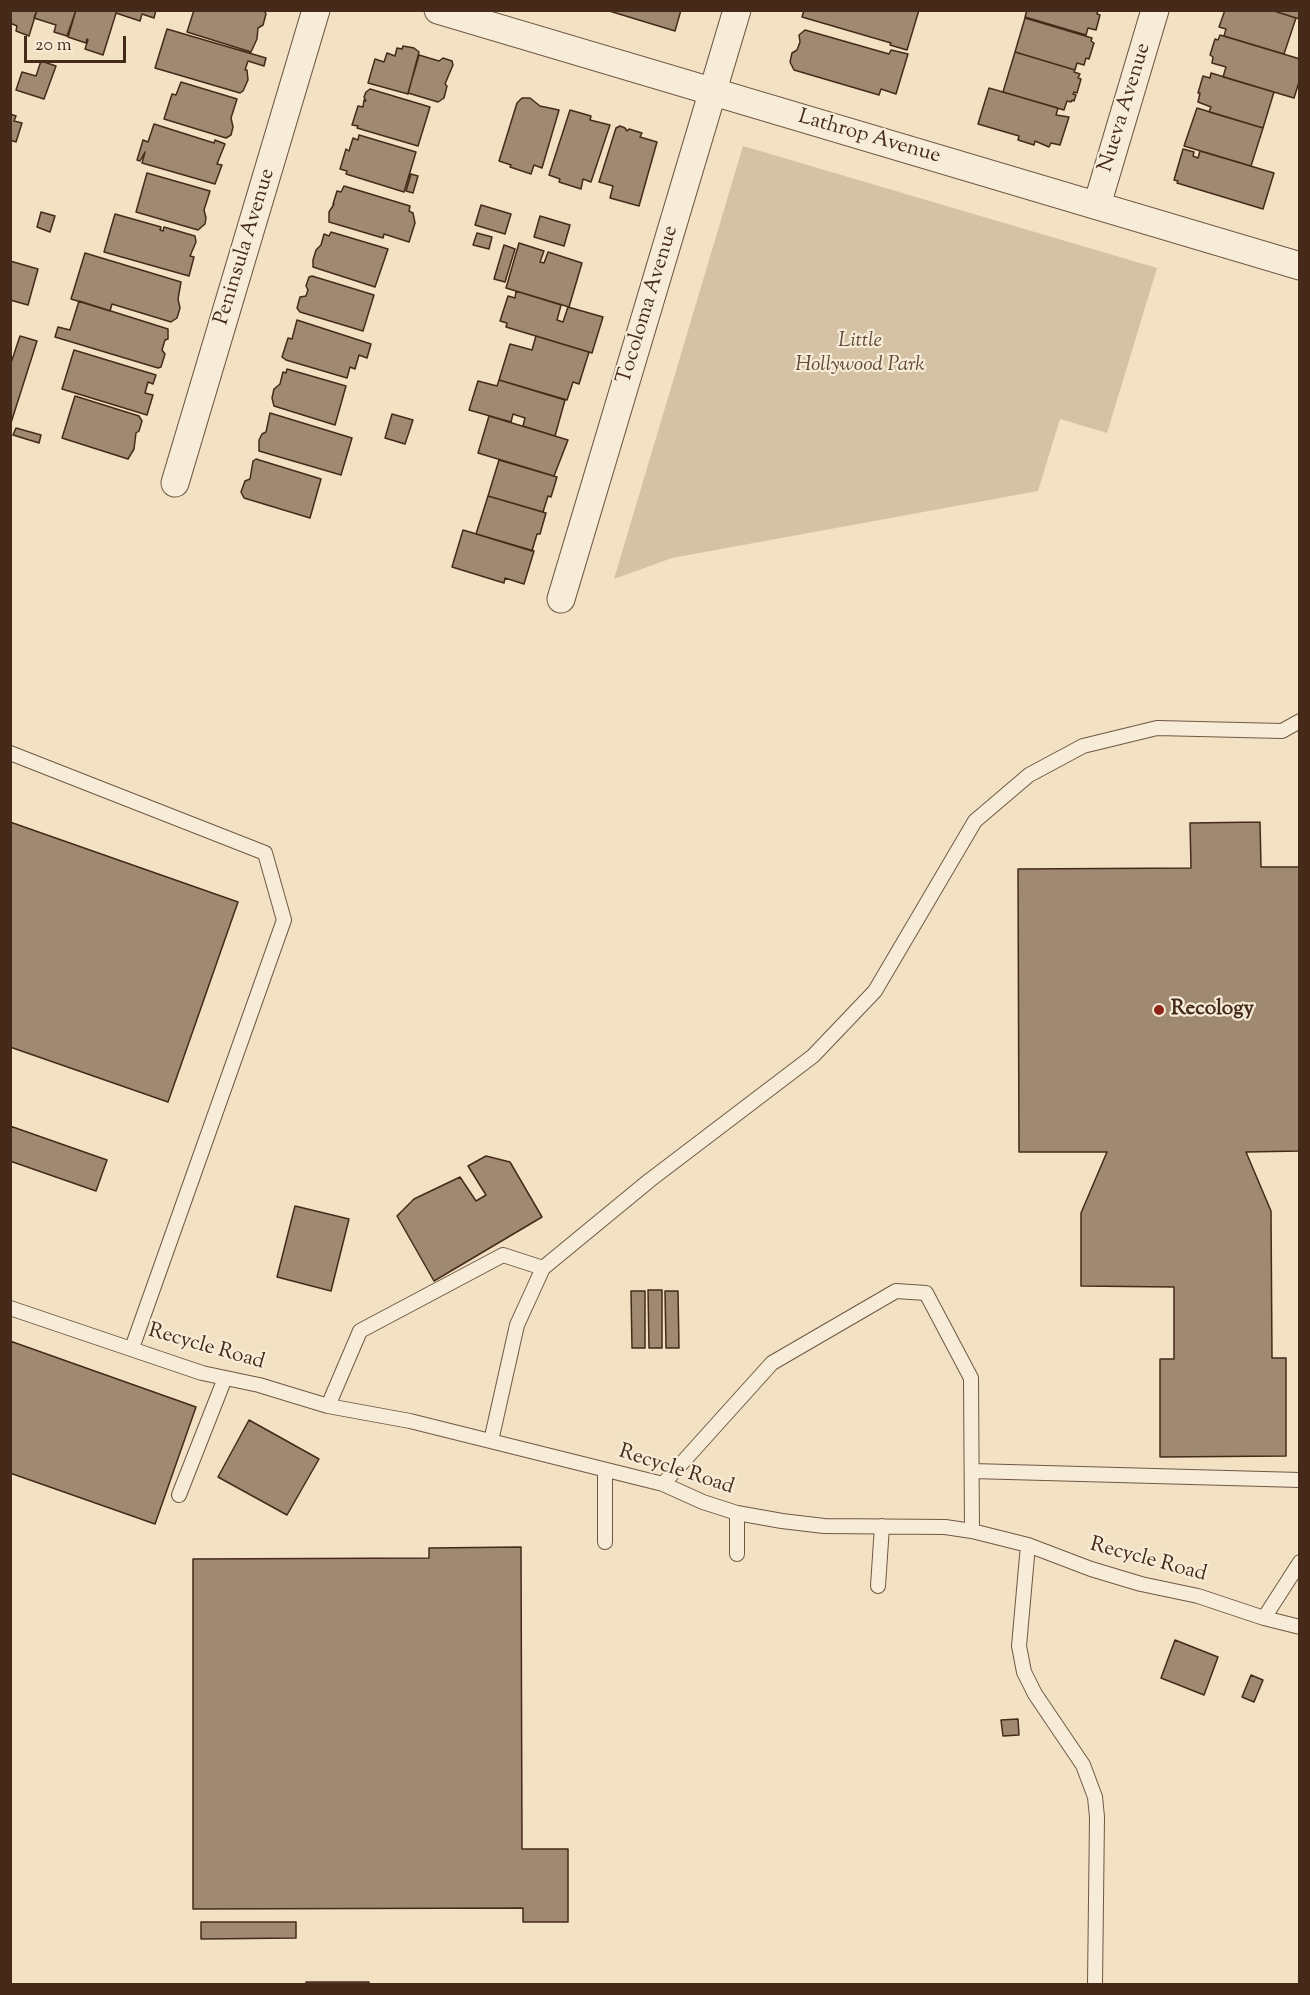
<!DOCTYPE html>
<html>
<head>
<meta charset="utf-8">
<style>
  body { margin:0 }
  #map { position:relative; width:1310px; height:1995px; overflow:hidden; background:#f2e1c2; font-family:"Sorts Mill Goudy",serif }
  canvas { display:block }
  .frame { position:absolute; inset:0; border:12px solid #452a1a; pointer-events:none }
  .scale { position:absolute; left:24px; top:36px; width:102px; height:27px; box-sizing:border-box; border:3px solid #452a1a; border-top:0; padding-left:8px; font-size:18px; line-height:21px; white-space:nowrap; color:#452a1a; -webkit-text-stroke:4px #f7ecd7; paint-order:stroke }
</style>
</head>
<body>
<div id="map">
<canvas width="1310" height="1995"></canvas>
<div class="frame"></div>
<div class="scale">20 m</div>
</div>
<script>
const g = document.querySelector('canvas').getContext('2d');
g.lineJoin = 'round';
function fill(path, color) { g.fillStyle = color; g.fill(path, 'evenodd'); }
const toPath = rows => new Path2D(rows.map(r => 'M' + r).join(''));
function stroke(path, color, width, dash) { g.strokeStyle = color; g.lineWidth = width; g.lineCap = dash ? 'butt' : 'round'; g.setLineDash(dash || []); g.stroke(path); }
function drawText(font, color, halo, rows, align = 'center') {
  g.font = font + ' "Sorts Mill Goudy",serif'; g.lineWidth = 4.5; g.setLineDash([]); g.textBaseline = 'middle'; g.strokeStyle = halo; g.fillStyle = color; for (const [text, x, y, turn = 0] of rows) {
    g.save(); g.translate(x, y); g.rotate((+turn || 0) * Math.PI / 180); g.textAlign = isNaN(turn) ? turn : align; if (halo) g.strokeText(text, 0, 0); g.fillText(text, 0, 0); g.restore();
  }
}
fill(toPath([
  [743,146,1157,268,1107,433,1060,419,1038,491,672,558,614,579]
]), '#d5c2a5');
const building = toPath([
  [10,10,37,10,29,36,16,31,17,26,10,23,10,10],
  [37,10,76,10,67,36,54,32,56,25,34,18,37,10],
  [76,10,117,10,103,55,85,49,88,40,87,39,86,43,68,37,76,10],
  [117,10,156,10,154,18,142,14,140,21,116,13,117,10],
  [194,10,264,10,266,14,263,25,258,28,257,39,251,52,187,32,194,10],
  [606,10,681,10,675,31,606,10],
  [804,10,919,10,907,50,890,45,891,43,802,17,804,10],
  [1027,10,1098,10,1097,14,1100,15,1096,30,1088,28,1086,35,1025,17,1027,10],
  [1225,10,1271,10,1296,18,1284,54,1224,36,1226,29,1219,27,1225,10],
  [1271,10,1300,10,1300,19,1296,18,1271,10],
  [1025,18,1092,38,1091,41,1094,43,1089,59,1086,58,1084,65,1077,63,1075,70,1015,52,1025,18],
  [167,29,266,58,264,66,248,61,245,70,247,70,248,80,243,91,240,93,155,68,167,29],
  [805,30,889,54,891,50,908,54,896,94,881,89,879,95,794,70,790,62,792,53,797,50,800,42,799,35,805,30],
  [1220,35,1300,59,1300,79,1294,98,1223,77,1226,67,1212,63,1213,57,1210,55,1215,39,1218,40,1220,35],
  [403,46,414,48,419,52,408,94,368,83,375,59,384,62,387,53,395,56,397,48,402,49,403,46],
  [1015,52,1075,70,1074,72,1080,74,1078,78,1081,79,1077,93,1074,92,1073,94,1076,95,1074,101,1072,100,1071,102,1067,101,1064,110,1003,92,1015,52],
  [419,55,439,61,443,58,452,61,453,65,445,84,447,86,444,98,438,102,408,93,419,55],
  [41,61,56,66,44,99,16,90,22,72,36,76,41,61],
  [1211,73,1274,92,1263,128,1209,112,1211,107,1198,102,1200,93,1198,93,1203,76,1210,78,1211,73],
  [181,82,237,99,231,118,233,127,231,135,226,138,164,119,172,94,176,95,181,82],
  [989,88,1058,108,1056,115,1069,117,1060,145,1051,143,1049,147,1035,141,1034,145,1018,140,1019,136,978,124,989,88],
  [370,89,430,107,418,146,357,128,358,126,352,125,358,106,363,107,364,100,366,101,364,97,366,92,370,89],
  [522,98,530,98,540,106,559,110,542,168,534,165,531,174,510,167,511,165,499,161,517,103,522,98],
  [1197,108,1263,128,1251,166,1184,146,1197,108],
  [570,110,591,116,590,120,610,125,591,182,583,179,581,189,559,182,560,179,549,175,570,110],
  [10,114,16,116,14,121,22,123,16,142,10,140,10,114],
  [154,124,214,143,215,140,225,144,217,164,222,165,215,184,142,163,145,152,140,161,137,160,143,140,148,142,154,124],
  [620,126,625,128,627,131,629,129,642,133,640,137,657,142,639,206,610,198,613,186,599,182,616,128,620,126],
  [359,135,416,152,404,192,346,174,347,171,340,169,346,149,349,151,353,138,358,140,359,135],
  [1183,149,1194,152,1193,156,1198,158,1200,151,1274,173,1263,209,1177,183,1178,181,1174,180,1183,149],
  [147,173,210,191,204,210,206,218,205,224,198,230,136,212,147,173],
  [411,174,418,176,413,193,406,191,411,174],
  [344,186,410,206,409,211,413,213,415,223,409,242,384,234,383,238,329,222,329,212,334,204,333,204,337,191,341,192,344,186],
  [481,205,511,214,505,234,475,225,481,205],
  [41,212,55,216,50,232,37,227,41,212],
  [115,214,161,227,160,230,163,231,164,227,195,236,196,242,190,256,194,257,189,276,104,252,115,214],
  [540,216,570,225,564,246,534,237,540,216],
  [331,232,388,249,375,287,313,267,313,260,316,250,321,245,324,234,329,236,331,232],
  [477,233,492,237,489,249,473,245,477,233],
  [519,243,544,251,540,262,544,263,548,252,582,263,569,307,506,288,519,243],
  [504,245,515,249,505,282,494,279,504,245],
  [85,253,181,282,178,299,180,308,177,318,171,322,112,304,110,311,71,299,85,253],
  [10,261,38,269,28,305,10,300,10,261],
  [312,276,374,295,363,331,300,312,297,308,300,297,306,296,308,290,306,286,309,277,312,276],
  [516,291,561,305,557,320,563,322,568,307,603,317,592,353,506,327,507,323,500,321,508,296,515,298,516,291],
  [79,301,168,329,168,339,165,340,162,350,165,354,161,367,158,368,55,337,58,327,70,330,79,301],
  [297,320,371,344,367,358,359,355,355,369,350,367,347,378,286,360,282,357,288,338,292,339,297,320],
  [20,336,37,341,10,426,10,366,20,336],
  [536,336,589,352,579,384,573,382,567,400,499,380,510,344,532,350,536,336],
  [74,350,156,375,153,384,148,382,145,393,153,395,147,415,62,389,74,350],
  [287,369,346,386,335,425,274,406,272,398,274,389,280,384,283,372,286,373,287,369],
  [499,380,565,400,555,436,523,426,525,418,513,414,511,422,469,410,478,381,497,386,499,380],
  [75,396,139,416,142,421,139,431,136,433,134,449,128,459,62,438,75,396],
  [270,413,352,438,341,475,259,451,259,440,262,434,266,432,270,413],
  [392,414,413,420,405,444,385,438,392,414],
  [489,416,568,440,554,476,478,453,489,416],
  [16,428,41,435,39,443,13,435,16,428],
  [256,459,321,479,310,518,244,498,241,492,245,481,250,479,253,461,256,459],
  [499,460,557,477,551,497,548,496,543,512,488,496,499,460],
  [488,496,546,513,540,534,537,534,532,551,476,534,488,496],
  [463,530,534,551,524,584,505,578,504,583,452,567,463,530],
  [10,822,238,902,168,1102,10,1047,10,822],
  [1260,822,1261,867,1300,867,1300,1151,1246,1152,1271,1211,1272,1358,1286,1358,1286,1456,1160,1457,1160,1359,1174,1359,1174,1287,1081,1286,1081,1213,1107,1152,1019,1152,1018,869,1191,868,1190,823,1260,822],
  [10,1126,107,1160,96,1191,10,1161,10,1126],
  [486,1156,510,1162,542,1217,434,1281,397,1216,414,1199,460,1177,476,1201,486,1195,468,1166,486,1156],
  [295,1206,349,1219,331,1291,277,1277,295,1206],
  [648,1290,662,1290,662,1348,649,1348,648,1290],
  [631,1291,645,1291,645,1348,632,1348,631,1291],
  [665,1291,678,1291,679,1348,666,1348,665,1291],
  [10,1341,196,1407,155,1524,10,1473,10,1341],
  [249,1420,319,1459,287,1515,218,1477,249,1420],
  [521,1547,522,1849,568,1849,568,1922,523,1922,523,1908,193,1909,193,1559,429,1558,429,1548,521,1547],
  [1175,1640,1218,1657,1204,1695,1161,1678,1175,1640],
  [1251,1675,1263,1680,1254,1702,1242,1697,1251,1675],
  [1018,1719,1019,1735,1003,1736,1001,1720,1018,1719],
  [201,1922,296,1922,296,1938,201,1939,201,1922],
  [306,1982,369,1982,369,1984,306,1984,306,1982]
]);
fill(building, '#9f8971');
stroke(building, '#452a1a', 1.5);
const lane = toPath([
  [10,753,265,853,284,920,132,1348],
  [10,1308,202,1373,259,1385,328,1406,410,1421,663,1484,703,1502,737,1513,782,1521,824,1526,945,1527,972,1531,1028,1545,1091,1569,1141,1584,1198,1596,1264,1618,1300,1627],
  [328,1406,360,1331,503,1255,543,1268],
  [491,1441,517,1325,543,1268,650,1180,813,1056,875,991,975,821,1029,775,1083,746,1157,728,1282,731,1300,721],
  [605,1470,605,1542],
  [972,1471,1300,1480],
  [663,1484,772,1363,896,1291,926,1293,971,1378,972,1531],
  [179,1495,225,1378],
  [737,1513,737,1554],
  [1028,1545,1019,1646,1024,1672,1035,1694,1083,1765,1095,1797,1097,1817,1095,1984],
  [878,1586,882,1526],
  [1264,1618,1300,1562]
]);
const street = toPath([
  [438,10,1300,266],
  [1097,205,1155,10],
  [175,483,316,10],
  [561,599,737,10]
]);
stroke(lane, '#705844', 16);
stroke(street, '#705844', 29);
stroke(lane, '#f7ecd7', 14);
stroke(street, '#f7ecd7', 27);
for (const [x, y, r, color] of [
  [1159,1010,6,"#8f2418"]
]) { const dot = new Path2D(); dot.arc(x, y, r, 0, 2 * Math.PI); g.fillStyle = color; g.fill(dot); stroke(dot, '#f7ecd7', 2); }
drawText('21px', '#452a1a', '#f7ecd7', [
  ["Nueva Avenue",1126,108,-73],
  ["Lathrop Avenue",869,138,16],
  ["Peninsula Avenue",246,247,-73],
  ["Tocoloma Avenue",649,305,-73],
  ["Recycle Road",206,1348,16],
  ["Recycle Road",676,1471,18],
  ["Recycle Road",1148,1561,15]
]);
drawText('italic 21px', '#624836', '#f7ecd7', [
  ["Little",860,342],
  ["Hollywood Park",860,366]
]);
drawText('bold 21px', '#452a1a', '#f7ecd7', [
  ["Recology",1171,1010]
], 'left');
</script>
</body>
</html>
